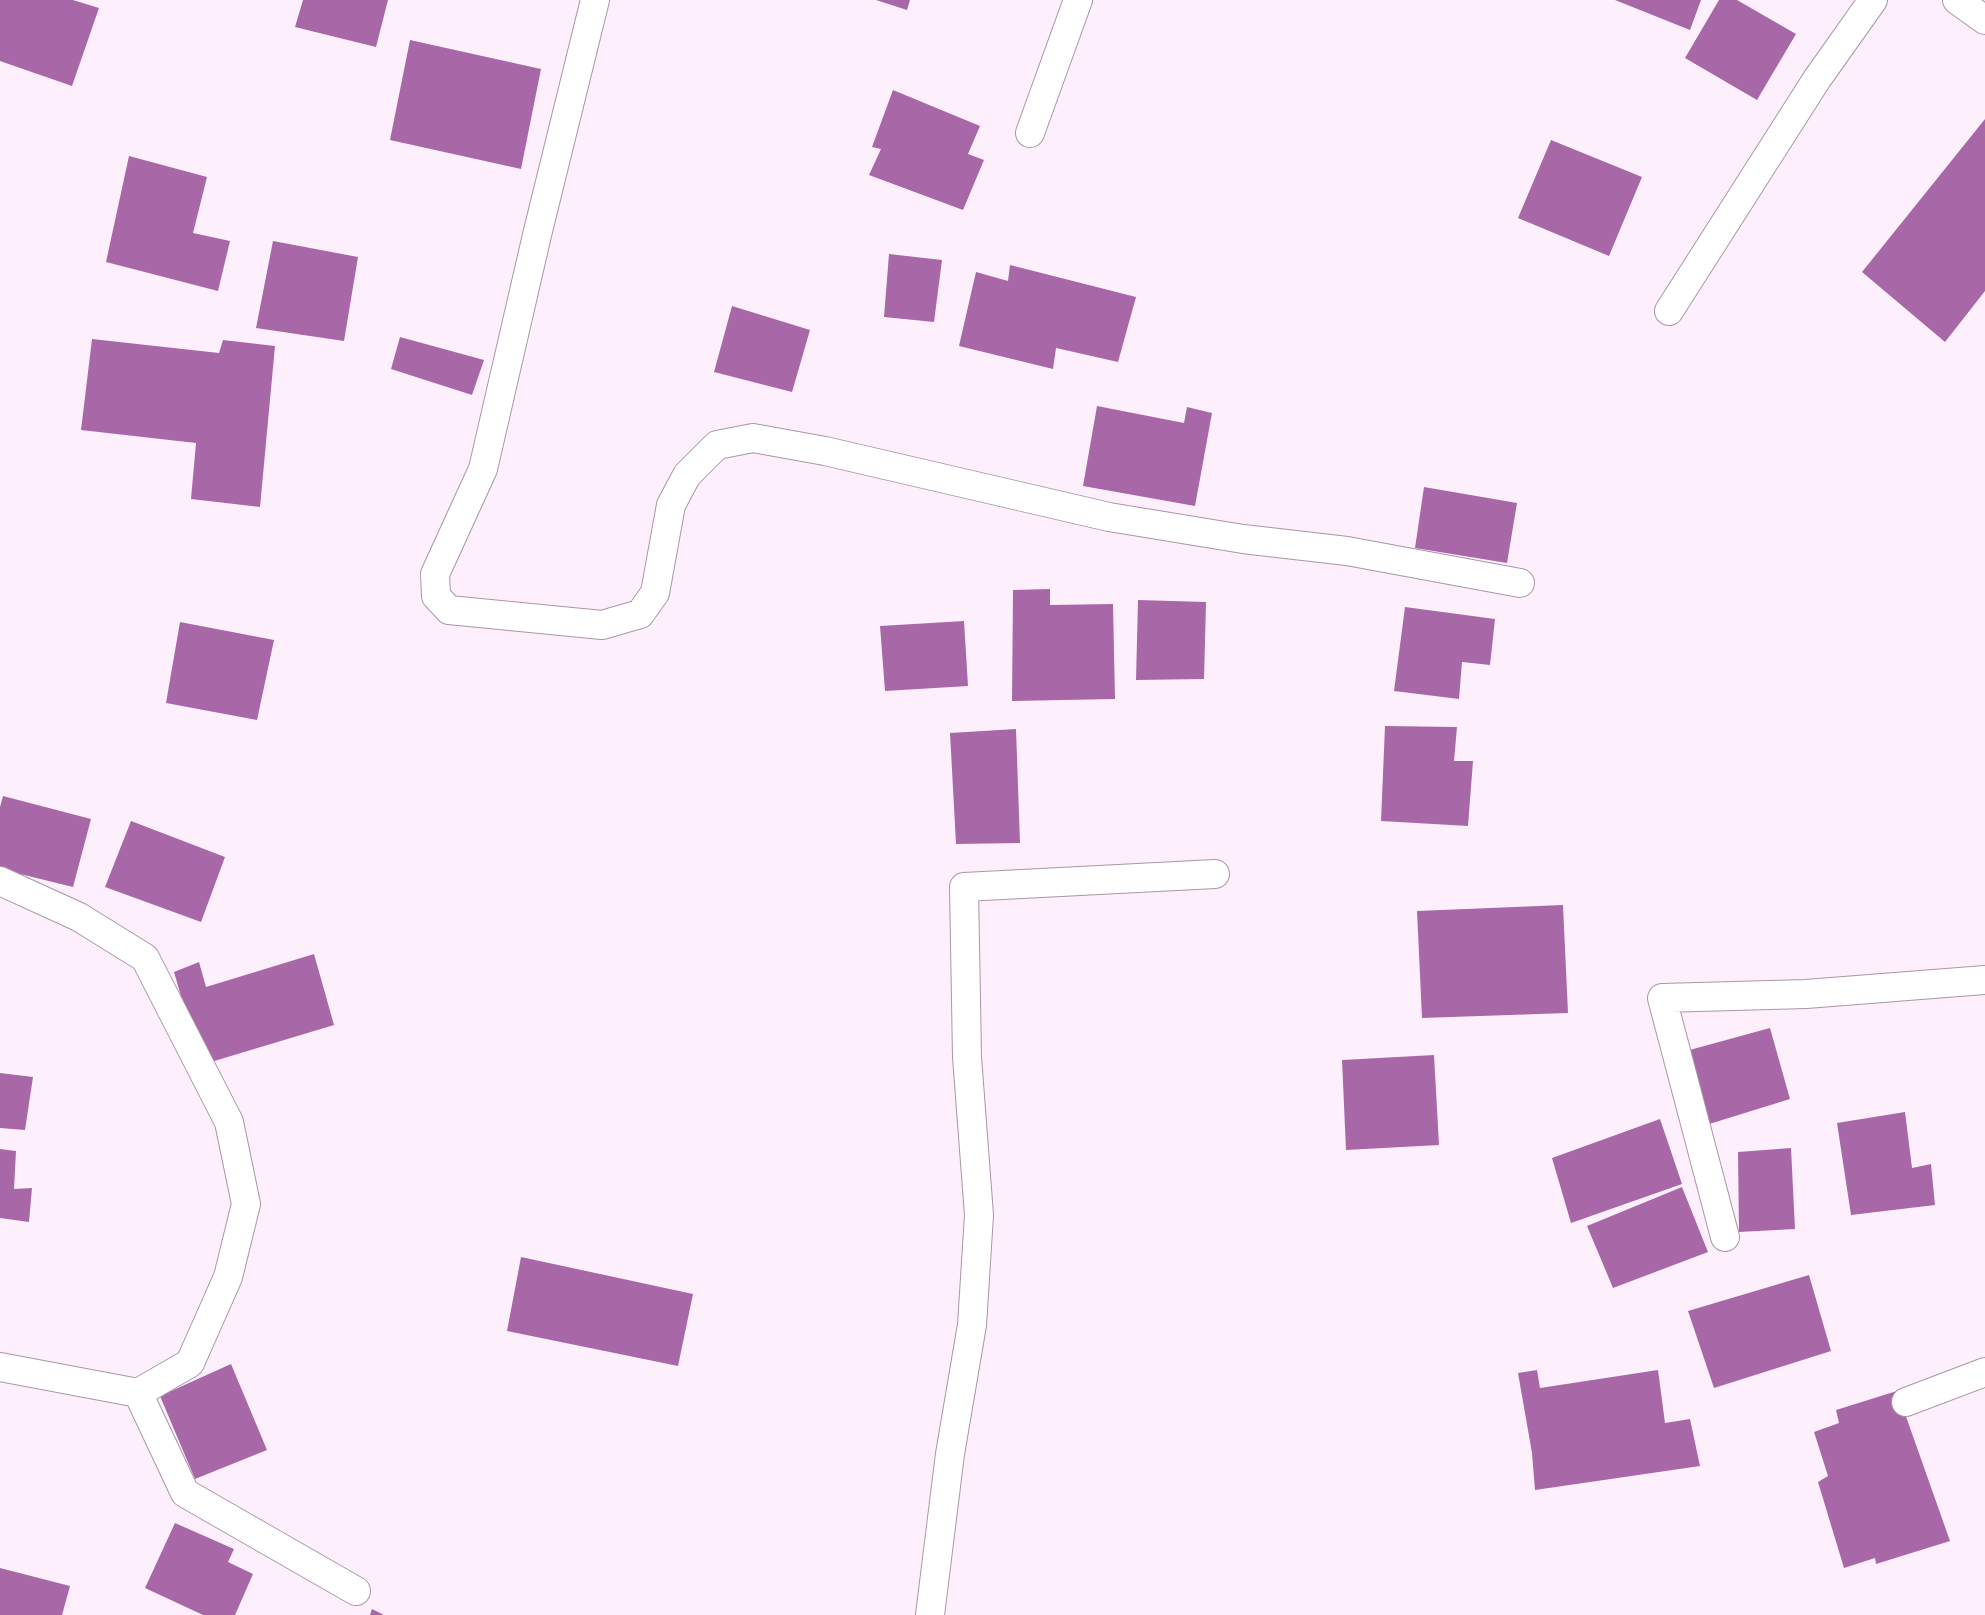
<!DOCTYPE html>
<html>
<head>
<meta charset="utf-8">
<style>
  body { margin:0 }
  canvas { display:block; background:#fdf0fc }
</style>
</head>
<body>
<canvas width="1985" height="1615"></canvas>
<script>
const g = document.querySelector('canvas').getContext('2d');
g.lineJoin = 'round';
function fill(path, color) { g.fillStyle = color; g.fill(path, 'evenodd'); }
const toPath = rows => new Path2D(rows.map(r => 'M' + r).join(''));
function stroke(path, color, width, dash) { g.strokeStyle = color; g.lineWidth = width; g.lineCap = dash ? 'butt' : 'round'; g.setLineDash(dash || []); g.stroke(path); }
fill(toPath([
  [0,0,73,0,99,8,72,86,0,61],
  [303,0,388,0,376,47,295,27],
  [876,0,910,0,907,10],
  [1615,0,1701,0,1690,30],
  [1719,0,1737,0,1796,34,1757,100,1685,58],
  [410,40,541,69,521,169,390,140],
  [893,90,980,126,968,154,984,160,963,210,869,175,881,149,872,147],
  [1985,119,1985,291,1945,342,1862,272],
  [1551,140,1642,177,1609,256,1518,218],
  [129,156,207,177,193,233,230,241,218,291,106,262],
  [273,241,358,257,344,341,256,328],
  [889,254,942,260,934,322,884,317],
  [1010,265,1136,297,1118,362,1056,348,1053,369,959,346,976,272,1008,281],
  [732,306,810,330,792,392,714,372],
  [400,337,484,360,472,395,391,369],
  [92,339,219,353,223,340,275,346,260,507,191,499,196,443,81,430],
  [1097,406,1184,423,1187,407,1212,413,1195,506,1083,486],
  [1424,487,1517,503,1507,563,1415,548],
  [1050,589,1050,605,1113,604,1115,699,1012,701,1013,590],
  [1138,600,1206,602,1204,679,1136,680],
  [1405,607,1495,619,1490,665,1462,662,1459,699,1394,691],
  [964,621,968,686,885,691,880,626],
  [180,622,274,640,257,720,166,703],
  [1385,726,1457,727,1454,761,1473,761,1468,826,1381,821],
  [1016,729,1020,843,956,844,950,733],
  [3,796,91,819,73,887,0,869,0,807],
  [131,821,225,857,201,922,105,887],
  [1563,905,1568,1013,1422,1018,1417,911],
  [314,954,334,1025,201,1065,174,972,199,962,206,987],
  [1770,1028,1790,1099,1706,1125,1686,1051],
  [1434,1055,1439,1145,1346,1150,1342,1060],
  [0,1073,33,1077,25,1130,0,1128],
  [1905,1112,1912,1168,1931,1164,1935,1205,1851,1215,1837,1123],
  [1660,1119,1682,1184,1571,1223,1552,1158],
  [1791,1148,1795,1229,1739,1232,1738,1152],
  [0,1149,16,1151,14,1189,32,1188,29,1222,0,1218],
  [1682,1187,1708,1252,1613,1288,1587,1226],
  [521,1257,693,1294,678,1366,507,1331],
  [1809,1275,1831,1351,1714,1388,1688,1311],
  [231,1364,267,1450,195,1479,160,1396],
  [1537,1370,1540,1388,1658,1370,1665,1423,1690,1419,1700,1466,1535,1490,1532,1453,1518,1373],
  [1897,1391,1950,1541,1876,1564,1875,1558,1844,1568,1818,1482,1828,1476,1814,1432,1839,1423,1836,1410],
  [175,1523,234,1549,228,1562,253,1574,235,1615,203,1615,145,1588],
  [0,1568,70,1586,62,1615,0,1615],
  [372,1609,384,1615,370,1615]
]), '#a868a8');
const minor = toPath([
  [595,0,537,235,483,469,435,574,436,596,449,610,602,625,640,614,655,593,671,505,687,475,717,445,753,438,825,451,1109,517,1243,539,1347,551,1520,583],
  [1957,0,1985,20],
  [1030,133,1078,0],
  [1669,311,1817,79,1873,0],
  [0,881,79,917,145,958,229,1122,246,1204,228,1277,190,1363,138,1393,0,1367],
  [1725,1237,1662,998,1806,994,1985,980],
  [138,1393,185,1493,356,1591],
  [1906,1402,1985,1372],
  [930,1615,950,1454,972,1325,979,1215,967,1057,964,887,1215,874]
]);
stroke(minor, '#a996a8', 30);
stroke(minor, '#fff', 28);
</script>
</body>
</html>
